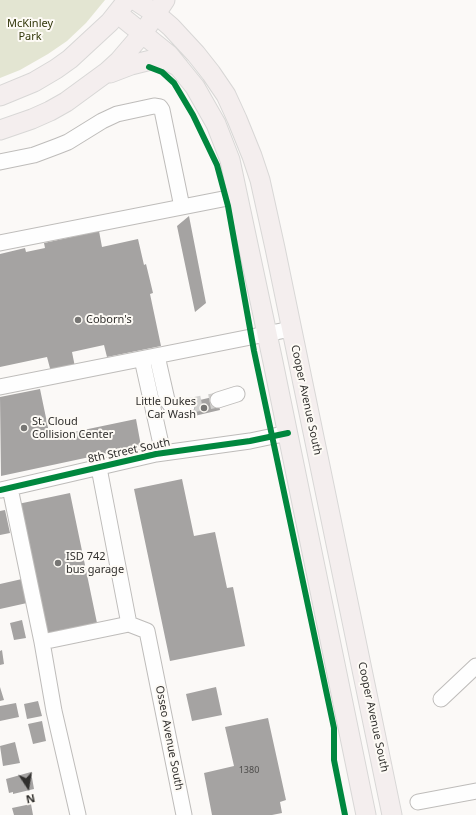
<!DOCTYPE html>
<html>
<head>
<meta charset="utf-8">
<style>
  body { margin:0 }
  #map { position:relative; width:476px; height:815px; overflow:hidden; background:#fbf9f7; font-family:"Noto Sans",sans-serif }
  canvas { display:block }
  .north { position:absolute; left:8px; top:767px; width:40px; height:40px; -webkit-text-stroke:3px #fdfaf5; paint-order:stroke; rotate:168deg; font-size:11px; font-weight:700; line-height:16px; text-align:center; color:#302f2d }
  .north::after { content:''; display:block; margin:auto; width:14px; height:18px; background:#302f2d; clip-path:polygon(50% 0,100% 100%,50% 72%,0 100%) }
</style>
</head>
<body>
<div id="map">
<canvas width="476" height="815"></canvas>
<div class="north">N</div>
</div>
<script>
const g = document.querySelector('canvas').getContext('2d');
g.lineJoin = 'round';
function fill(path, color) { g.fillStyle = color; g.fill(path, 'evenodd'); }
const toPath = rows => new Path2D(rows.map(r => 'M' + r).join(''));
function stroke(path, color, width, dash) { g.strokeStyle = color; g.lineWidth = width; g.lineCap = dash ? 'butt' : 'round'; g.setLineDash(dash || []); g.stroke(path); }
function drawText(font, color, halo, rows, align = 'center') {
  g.font = font + ' "Noto Sans",sans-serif'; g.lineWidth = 4; g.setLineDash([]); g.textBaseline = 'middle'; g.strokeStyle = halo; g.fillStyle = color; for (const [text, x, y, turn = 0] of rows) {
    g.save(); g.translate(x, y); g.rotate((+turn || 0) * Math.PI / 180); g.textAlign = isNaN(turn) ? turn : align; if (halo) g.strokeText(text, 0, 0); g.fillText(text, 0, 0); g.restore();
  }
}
fill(toPath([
  [0,0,105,0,86,23,67,41,48,54,20,70,0,78]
]), '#e3e5d2');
fill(toPath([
  [189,216,206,303,195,312,177,226],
  [99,231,102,247,138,239,144,265,146,264,153,293,150,294,161,346,107,357,104,345,72,352,75,367,51,372,47,357,0,367,0,254,25,248,26,252,45,248,44,243],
  [40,389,50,437,136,419,141,446,1,476,0,397],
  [217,396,220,410,190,417,187,403],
  [182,479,194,536,215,532,227,588,233,587,245,646,170,661,134,489],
  [70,493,97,623,45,634,18,504],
  [5,510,10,533,0,535,0,511],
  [22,579,27,603,0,609,0,584],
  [22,620,26,638,14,640,10,623],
  [2,650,4,664,0,665,0,651],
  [0,687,4,700,0,701],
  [216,687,222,715,192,721,186,694],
  [38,701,42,716,27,719,24,704],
  [16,703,19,717,0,721,0,706],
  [268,718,286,800,280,802,282,813,272,815,212,815,204,773,234,766,225,727],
  [42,721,46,741,33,744,28,724],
  [15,742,20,763,3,766,0,746],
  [31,772,34,789,13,794,13,792,9,793,6,779],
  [31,804,33,815,14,815,12,808]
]), '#a5a3a2');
stroke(toPath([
  [187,406,218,400]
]), '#d2d1cf', 15, [15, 8]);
const minor = toPath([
  [0,162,34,155,58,146,68,142,102,121,117,114,154,106,160,107,162,110,182,207],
  [0,243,238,196],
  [157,356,167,400,169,403,172,407,187,406],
  [142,359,163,453],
  [0,387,291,329],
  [218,400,237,394],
  [10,488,42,642,129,624,99,468],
  [1,490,156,454,250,441,288,433],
  [129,624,147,631,184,815],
  [42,642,54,711,78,815],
  [441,699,476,666],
  [418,802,476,791]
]);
const major = toPath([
  [135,0,156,14,171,27,196,54,211,73,226,95,237,119,252,156,260,180,275,248,392,815],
  [117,13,169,55,195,87,216,124,230,160,273,362,366,815],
  [110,73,131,65,151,60,166,60,179,67],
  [0,96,34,82,56,69,70,59,110,22,125,3],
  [0,130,32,119,50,111,66,102,107,72,119,61,143,33,165,0]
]);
stroke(minor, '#bebcba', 17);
stroke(major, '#d8d7d6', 21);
stroke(minor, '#fefefe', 15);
stroke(major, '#f4eeee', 19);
stroke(toPath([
  [149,67,162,72,174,83,193,115,217,165,228,206,254,351,334,728,334,760,345,815],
  [0,490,156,454,250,441,288,433]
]), '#00873e', 6);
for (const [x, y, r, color] of [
  [78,320,4,"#777674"],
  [204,408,4,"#777674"],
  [24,428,4,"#777674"],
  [58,563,4,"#777674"]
]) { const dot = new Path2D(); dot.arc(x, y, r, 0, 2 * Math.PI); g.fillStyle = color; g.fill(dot); stroke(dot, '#fdfaf5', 1.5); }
drawText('9px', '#4d4c4a', null, [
  ["1380",249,770]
]);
drawText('11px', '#32370a', '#fdfaf5', [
  ["McKinley",30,24],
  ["Park",30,37]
]);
drawText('11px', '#302f2d', '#fdfaf5', [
  ["Coborn's",86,320],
  ["Little Dukes",196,402,"right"],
  ["Car Wash",196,415,"right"],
  ["St. Cloud",32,422],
  ["Collision Center",32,435],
  ["ISD 742",66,557],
  ["bus garage",66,570]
], 'left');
drawText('11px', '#302f2d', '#fdfaf5', [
  ["Cooper Avenue South",306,400,78],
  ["8th Street South",129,451,-12],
  ["Cooper Avenue South",373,717,78],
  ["Osseo Avenue South",169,738,79]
]);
</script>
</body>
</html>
